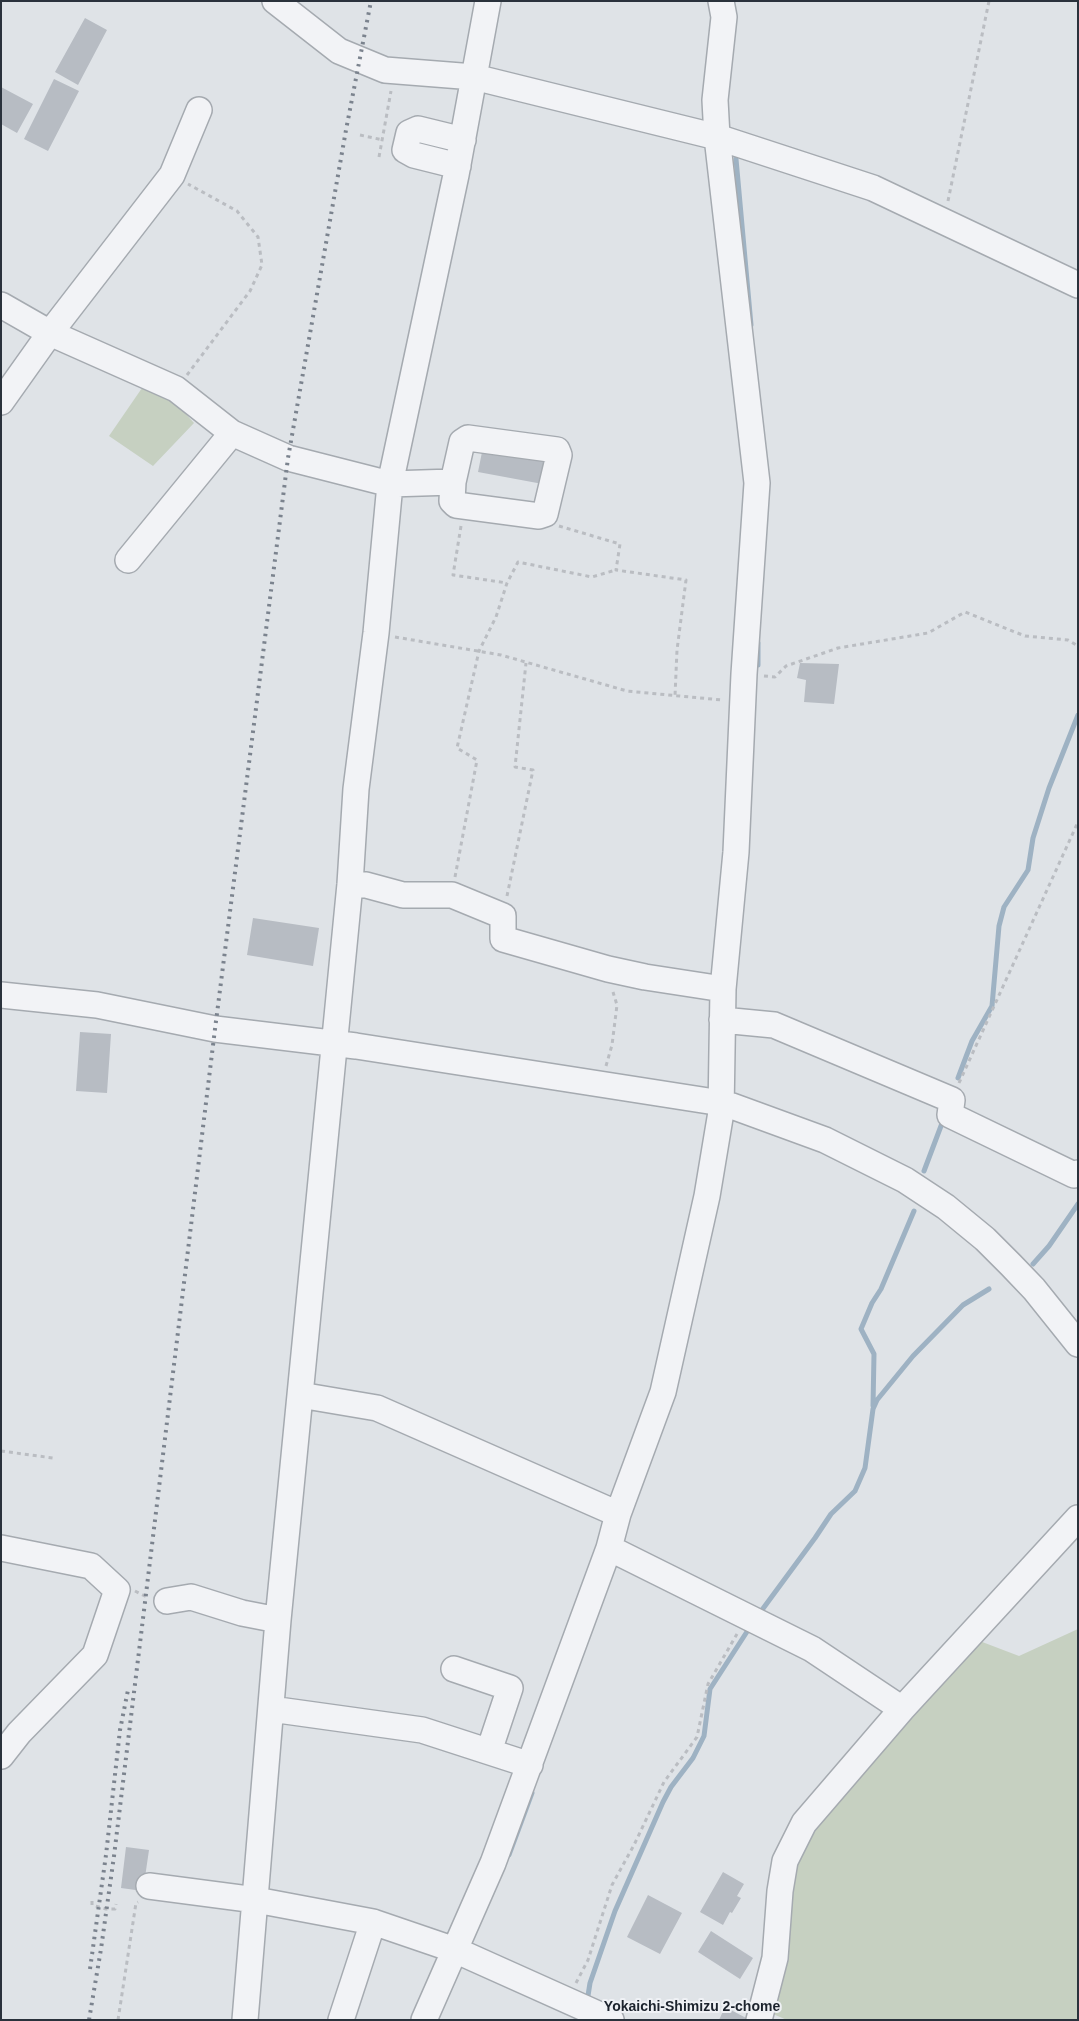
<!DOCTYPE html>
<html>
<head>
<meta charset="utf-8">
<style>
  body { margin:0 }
  #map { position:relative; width:1079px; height:2021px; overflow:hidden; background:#dfe3e7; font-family:Helvetica,sans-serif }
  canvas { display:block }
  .frame { position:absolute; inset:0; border:2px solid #2a323c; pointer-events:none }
</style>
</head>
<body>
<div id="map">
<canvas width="1079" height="2021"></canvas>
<div class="frame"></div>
</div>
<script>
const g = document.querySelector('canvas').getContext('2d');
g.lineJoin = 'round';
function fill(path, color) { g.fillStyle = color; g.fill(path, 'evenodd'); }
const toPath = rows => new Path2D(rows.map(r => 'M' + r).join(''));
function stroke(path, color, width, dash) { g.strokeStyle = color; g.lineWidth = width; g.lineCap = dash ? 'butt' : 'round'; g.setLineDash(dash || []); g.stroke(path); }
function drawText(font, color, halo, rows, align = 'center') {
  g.font = font + ' Helvetica,sans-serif'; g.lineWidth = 4; g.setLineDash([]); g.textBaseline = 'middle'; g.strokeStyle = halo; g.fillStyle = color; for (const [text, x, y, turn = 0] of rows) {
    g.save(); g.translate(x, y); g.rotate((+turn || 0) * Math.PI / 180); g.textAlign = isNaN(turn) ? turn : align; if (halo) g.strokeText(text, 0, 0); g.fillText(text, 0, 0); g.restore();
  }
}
fill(toPath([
  [142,388,171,401,184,412,194,423,153,466,109,436],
  [1078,1629,1078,2020,787,2020,773,2014,790,1867,833,1800,977,1640,1019,1656]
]), '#c6d0c1');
stroke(toPath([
  [736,159,751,325],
  [758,665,758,643],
  [958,1078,972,1041,992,1006,999,926,1004,907,1028,870,1033,838,1049,788,1078,715],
  [924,1171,944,1118],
  [1033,1264,1049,1246,1078,1204],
  [873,1406,874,1354,861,1329,872,1303,881,1289,914,1211],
  [759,1614,815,1538,831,1514,855,1491,865,1468,873,1409,877,1400,913,1356,963,1305,989,1289],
  [509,1855,532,1793],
  [587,2002,590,1983,615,1911,663,1802,671,1787,693,1758,704,1736,710,1689,750,1627]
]), '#9eb2c3', 5);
fill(toPath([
  [85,18,107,30,78,85,55,72],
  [54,79,79,91,48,151,24,139],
  [1,87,33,104,17,133,1,124],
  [483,447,553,460,548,485,478,472],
  [800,663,839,664,834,704,804,702,806,680,797,678],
  [253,918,319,928,313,966,247,955],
  [80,1032,111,1034,107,1093,76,1091],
  [126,1847,149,1850,143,1891,121,1888],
  [723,1872,744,1884,737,1896,741,1898,732,1913,730,1912,723,1925,700,1912],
  [648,1895,682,1913,660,1954,627,1937],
  [711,1931,753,1958,740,1979,698,1952],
  [725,2007,750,2020,719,2020]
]), '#b7bcc3');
const minor = toPath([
  [275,1,339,51,385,70,474,77,717,137,873,188,1078,285],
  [458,166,414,155,405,150,409,133,418,129,463,140],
  [1,305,50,333,176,389,232,433,288,458,390,484,453,482,462,442,468,438,557,450,559,455,545,514,539,516,456,505,452,501,453,482],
  [1,402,50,333,172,175,199,110],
  [128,560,232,433],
  [350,884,366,885,403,895,452,895,503,916,503,939,608,969,645,977,723,989],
  [1,995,97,1005,215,1029,356,1046,715,1102,732,1106,825,1140,905,1180,946,1207,985,1239,1011,1265,1034,1289,1078,1344],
  [722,1020,774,1025,952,1100,950,1115,1074,1175,1078,1173],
  [300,1395,377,1408,618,1514],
  [1,1548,91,1566,117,1590,95,1655,19,1733,1,1756],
  [609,1548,812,1649,902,1709],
  [167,1601,191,1597,242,1613,278,1620],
  [454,1669,510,1688,489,1751],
  [271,1709,422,1730,530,1765],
  [149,1886,256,1900,373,1922,455,1950,611,2020],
  [245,2020,278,1620,350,884,356,789,376,633,390,484,456,175,488,1],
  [341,2020,373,1922],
  [424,2020,493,1863,609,1548,618,1514,663,1392,707,1196,721,1112,723,989,736,852,744,674,757,483,717,137,715,100,724,17,721,1],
  [759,2020,775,1958,780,1891,785,1861,804,1823,902,1709,1078,1518]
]);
stroke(minor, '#a5aab0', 28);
stroke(toPath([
  [360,135,383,140],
  [379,157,391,91],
  [948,201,989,1],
  [187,375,250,291,262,265,258,237,237,211,188,184],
  [461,526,453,575,507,583],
  [559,526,620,544,616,570,686,580,677,650,675,696],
  [395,637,501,655,627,691,722,700],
  [764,676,775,677,786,666,838,648,928,633,965,612,1025,636,1068,640,1078,646],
  [455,877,477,760,457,748,479,651,496,617,507,583,518,562,592,577,616,570],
  [507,896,533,770,515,767,526,663],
  [606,1066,612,1045,617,1005,613,992],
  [959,1083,1078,822],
  [1,1451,53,1458],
  [135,1591,147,1597],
  [92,1901,92,1905,106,1909,115,1909,116,1904],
  [576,1983,588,1960,612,1885,634,1845,664,1782,697,1737,708,1684,737,1634],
  [118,2020,136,1903,138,1902]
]), '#babdc2', 3, [4, 4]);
stroke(minor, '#f2f3f6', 25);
stroke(toPath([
  [90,1969,106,1855,120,1730,128,1690],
  [89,2020,101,1949,114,1856,215,1029,288,458,346,130,371,1]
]), '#7b838e', 4, [2.5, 5]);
drawText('bold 14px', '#1c232d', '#eff1f5', [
  ["Yokaichi-Shimizu 2-chome",692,2007]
]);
</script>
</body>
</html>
